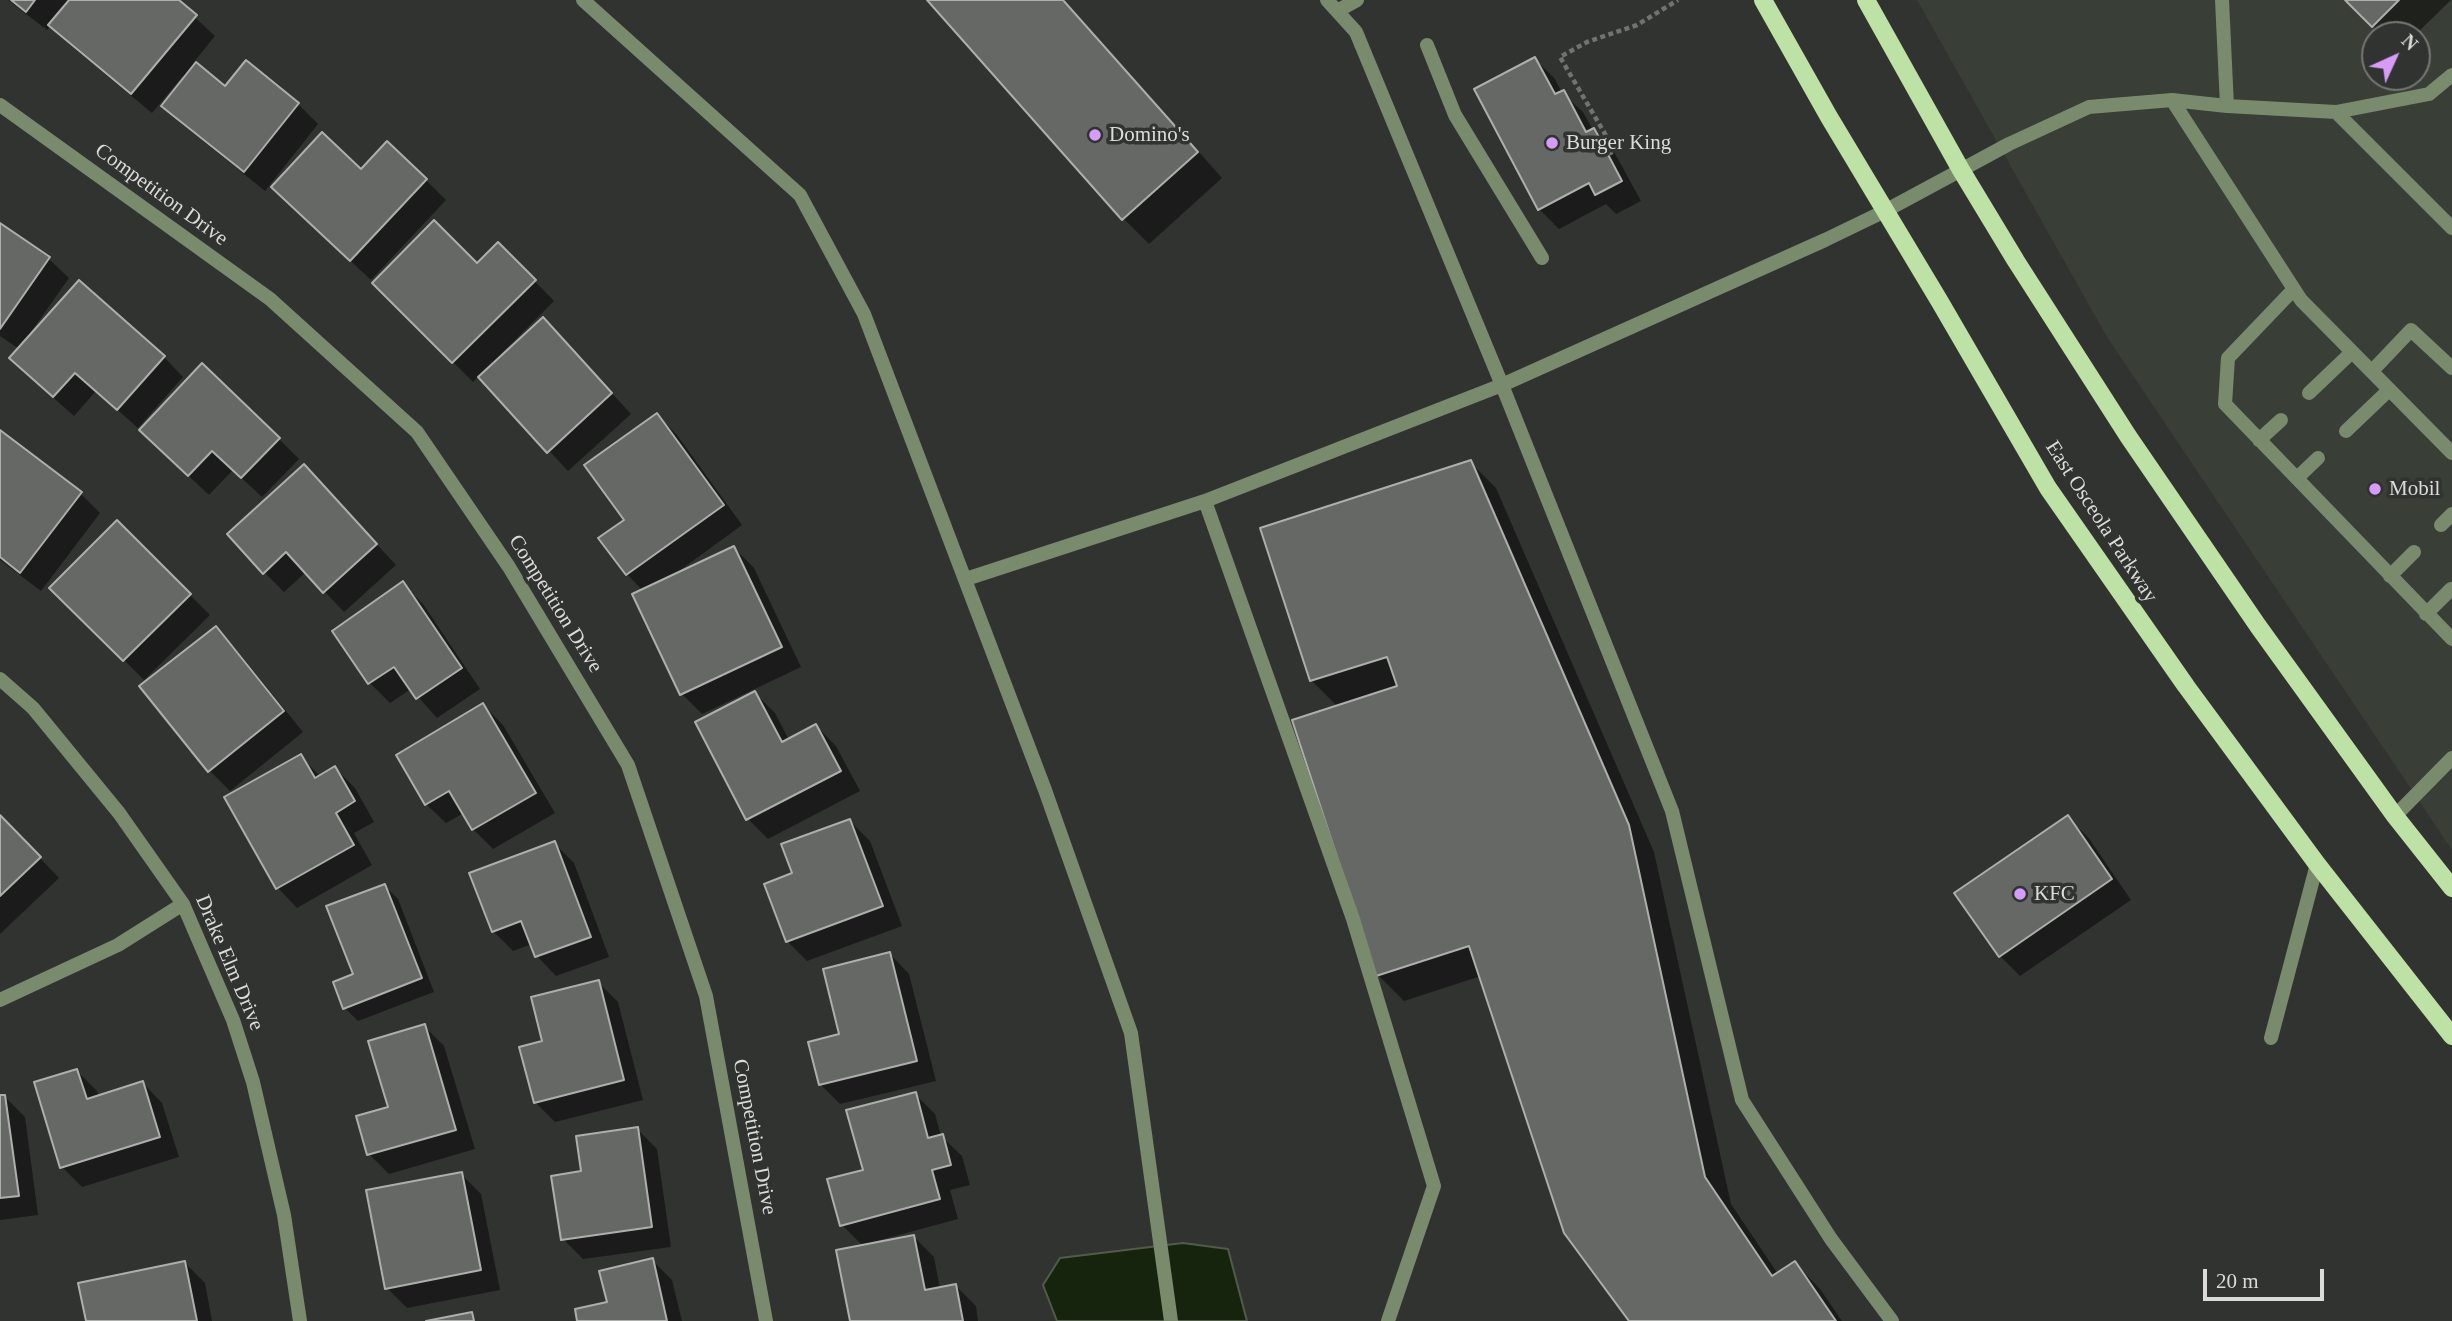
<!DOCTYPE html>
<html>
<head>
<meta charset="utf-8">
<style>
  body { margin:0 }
  #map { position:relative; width:2452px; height:1321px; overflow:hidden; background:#313331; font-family:Georgia,serif }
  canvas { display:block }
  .north { position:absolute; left:2361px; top:21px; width:70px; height:70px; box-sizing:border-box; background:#313331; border:2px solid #757775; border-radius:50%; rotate:45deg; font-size:19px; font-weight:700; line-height:28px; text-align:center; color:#dbdcda }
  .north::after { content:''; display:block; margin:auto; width:24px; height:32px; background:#d79bf9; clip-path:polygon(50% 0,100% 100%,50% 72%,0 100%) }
  .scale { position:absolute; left:2203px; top:1269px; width:121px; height:32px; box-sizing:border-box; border:4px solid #dbdcda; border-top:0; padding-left:9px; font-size:21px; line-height:24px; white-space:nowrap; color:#dbdcda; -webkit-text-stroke:5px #313331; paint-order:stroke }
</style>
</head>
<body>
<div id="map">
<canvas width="2452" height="1321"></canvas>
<div class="north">N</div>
<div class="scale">20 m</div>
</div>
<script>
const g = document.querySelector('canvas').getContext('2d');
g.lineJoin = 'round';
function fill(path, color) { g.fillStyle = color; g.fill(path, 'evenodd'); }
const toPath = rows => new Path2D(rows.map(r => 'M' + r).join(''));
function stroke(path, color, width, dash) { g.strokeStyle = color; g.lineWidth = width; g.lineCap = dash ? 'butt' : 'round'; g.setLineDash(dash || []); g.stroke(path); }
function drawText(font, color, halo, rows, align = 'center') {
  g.font = font + ' Georgia,serif'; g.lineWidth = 7; g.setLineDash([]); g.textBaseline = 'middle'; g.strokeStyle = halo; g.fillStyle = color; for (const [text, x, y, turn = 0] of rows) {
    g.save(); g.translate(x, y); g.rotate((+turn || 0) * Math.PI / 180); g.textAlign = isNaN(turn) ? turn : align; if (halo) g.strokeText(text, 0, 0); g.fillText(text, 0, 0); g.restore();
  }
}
fill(toPath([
  [1917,0,2452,0,2452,850,2107,337],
  [2375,35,2417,35,2417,77,2375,77]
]), '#393e36');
const water = toPath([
  [1183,1243,1228,1249,1247,1321,1057,1321,1043,1285,1060,1258,1183,1243]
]);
fill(water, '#17240d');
stroke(water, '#525b4a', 2);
fill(toPath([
  [8,0,176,0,215,36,193,63,225,89,246,62,298,104,318,124,265,191,183,125,163,106,185,78,183,76,152,113,70,45,51,25,47,30],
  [929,0,1064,0,1222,178,1149,244,1123,218],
  [2348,0,2451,0,2415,35,2382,35],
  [1535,59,1555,79,1562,93,1583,112,1593,130,1613,150,1641,201,1616,214,1606,204,1559,229,1539,209],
  [426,180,446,200,371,280,293,207],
  [0,225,49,259,69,278,31,332,164,357,183,377,138,428,96,391,74,416,31,378,19,349,0,336],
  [498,244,554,301,501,354,503,356,563,340,631,414,568,471,479,376,473,382,374,283,477,265],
  [657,415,677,435,742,525,675,574,734,548,754,568,801,667,702,714,682,694,643,591,627,574,626,520],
  [0,432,80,493,100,513,41,591,0,560],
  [279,439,299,459,262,497,233,470,209,495,161,450],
  [1470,462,1496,488,1654,852,1731,1204,1778,1274,1795,1263,1820,1289,1842,1321,1631,1321,1481,976,1404,1001,1378,975,1338,707,1312,681,1262,529],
  [304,466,396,565,344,612,306,572,284,592,264,572],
  [117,522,210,615,144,680,52,588],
  [403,584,423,604,480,689,437,718,411,689,390,703,370,683,334,631],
  [215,628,235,648,303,732,230,791,210,771,142,686],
  [755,693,775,713,789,740,816,726,836,746,860,791,768,839,748,819,697,723],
  [483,705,503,725,555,813,493,849,473,829,464,813,446,823,426,804],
  [300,756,321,777,335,768,355,788,374,822,354,833,372,865,297,908,278,888],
  [0,816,59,878,0,934],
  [2068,818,2088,837,2131,900,2020,976,2000,956],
  [850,821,870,841,902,926,807,961,787,941],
  [554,843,574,863,609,957,556,976,537,956,532,944,513,951,493,931],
  [385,886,398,899,434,992,358,1021,345,1008],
  [890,954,909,974,936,1081,840,1104,820,1084,842,1036],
  [598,982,618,1002,643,1100,555,1122,535,1102,544,1042],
  [424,1026,444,1046,475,1149,389,1174,369,1154],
  [77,1071,97,1091,99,1097,143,1083,162,1103,179,1157,82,1187,62,1167],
  [915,1094,935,1114,941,1136,962,1156,970,1185,950,1190,958,1219,873,1242,874,1244,914,1237,934,1257,940,1289,956,1286,976,1306,978,1321,852,1321,863,1246,842,1225,865,1171],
  [0,1097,5,1097,25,1117,38,1215,0,1220],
  [637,1129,657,1149,671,1247,583,1259,563,1239,583,1172],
  [461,1174,481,1194,500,1290,407,1308,387,1288],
  [652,1260,672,1280,682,1321,579,1321,609,1303],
  [185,1263,205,1283,212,1321,88,1321]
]), '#0007');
const building = toPath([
  [11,0,35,0,26,12,11,0],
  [69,0,179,0,197,15,131,94,48,25,69,0],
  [927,0,1063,0,1198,152,1122,220,927,0],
  [2345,0,2399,0,2372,27,2345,0],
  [1535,57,1555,94,1564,90,1586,132,1594,128,1622,181,1595,195,1589,183,1538,210,1474,89,1535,57],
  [246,60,299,103,244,172,161,106,196,62,225,86,246,60],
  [322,132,361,169,387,141,427,179,350,261,271,187,322,132],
  [434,220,477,263,498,242,536,280,452,363,372,283,434,220],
  [0,223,50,257,0,329,0,223],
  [79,280,165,356,117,410,75,373,53,397,9,358,79,280],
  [543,317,612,393,547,453,478,377,543,317],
  [202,363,280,438,241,478,212,451,188,476,139,430,202,363],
  [657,413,724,505,626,575,598,538,624,520,584,465,657,413],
  [0,430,82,492,20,573,0,557,0,430],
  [1471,460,1629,825,1705,1177,1772,1276,1795,1261,1836,1321,1629,1321,1564,1233,1469,946,1376,976,1292,720,1397,686,1387,657,1310,681,1260,528,1471,460],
  [304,464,377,544,323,593,286,552,263,574,227,534,304,464],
  [117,520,191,594,123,661,49,588,117,520],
  [734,546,782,647,680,695,632,594,734,546],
  [403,581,462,668,416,699,394,667,368,684,332,631,403,581],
  [216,626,284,711,208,772,139,686,216,626],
  [755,691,782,742,816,724,841,771,746,820,695,722,755,691],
  [483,703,536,793,472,830,449,791,425,805,396,755,483,703],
  [301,754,315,778,335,766,355,801,336,813,354,845,276,889,224,797,301,754],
  [0,815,41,857,0,896,0,815],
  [2068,815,2112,879,1999,957,1954,893,2068,815],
  [850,819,883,906,786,942,764,884,792,873,781,844,850,819],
  [555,841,591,937,535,957,521,921,492,932,469,873,555,841],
  [385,884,422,978,343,1009,333,982,353,974,326,906,385,884],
  [890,952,917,1061,819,1085,808,1042,839,1034,823,969,890,952],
  [599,980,624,1080,534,1103,519,1047,542,1041,531,997,599,980],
  [425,1024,456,1130,367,1155,356,1116,388,1107,368,1041,425,1024],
  [77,1069,87,1099,143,1081,160,1137,60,1168,34,1082,77,1069],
  [916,1092,928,1138,943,1134,951,1165,932,1170,940,1199,840,1226,827,1179,863,1170,846,1110,916,1092],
  [0,1095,5,1095,19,1196,0,1198,0,1095],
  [638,1127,652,1227,561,1240,551,1176,581,1171,576,1136,638,1127],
  [462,1172,481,1270,385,1289,366,1190,462,1172],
  [914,1235,925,1290,956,1284,963,1321,850,1321,836,1250,914,1235],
  [653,1258,667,1321,577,1321,575,1309,607,1302,599,1271,653,1258],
  [185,1261,197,1321,86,1321,78,1283,185,1261],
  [472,1312,474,1321,426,1321,472,1312]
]);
fill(building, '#666865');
stroke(building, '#adafac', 2);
stroke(toPath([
  [1608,154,1615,151,1560,57,1587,42,1637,25,1678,0]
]), '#717371', 4.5, [5, 3.5]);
stroke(toPath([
  [1327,0,1356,32,1502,385,1672,811,1742,1100,1831,1239,1892,1321],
  [2222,0,2227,106],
  [1337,11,1357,0],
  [1427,45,1455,115,1542,258],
  [2172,100,2301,300,2452,453],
  [2336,112,2429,94,2452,75],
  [1961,170,2009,144,2089,107,2172,100,2227,106,2336,112,2452,228],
  [2294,289,2228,358,2225,404,2452,639],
  [2372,371,2411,330,2452,368],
  [2309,393,2352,352],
  [2346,431,2389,390],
  [2259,440,2281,420],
  [2297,478,2318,458],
  [2441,525,2452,514],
  [2390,576,2414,552],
  [966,579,1205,501],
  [2426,614,2451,589],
  [2395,816,2452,758],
  [2271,1038,2317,864],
  [1388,1321,1434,1186,1353,919,1205,501,1502,385,1825,240,1885,211]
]), '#798a6d', 14);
stroke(toPath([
  [583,0,800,195,864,314,1045,790,1131,1033,1171,1321],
  [0,105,270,299,417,432,509,567,628,765,706,996,766,1321],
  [1885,211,1961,170],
  [0,679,33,708,119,813,183,904,233,1020,253,1082,284,1215,300,1321],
  [0,1000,118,945,183,904]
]), '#798a6d', 14);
stroke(toPath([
  [1763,0,1829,117,1940,302,2048,488,2186,686,2317,864,2452,1036],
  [1866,0,1961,170,2016,261,2128,436,2258,626,2395,816,2452,888]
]), '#bee1a5', 18);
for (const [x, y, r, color] of [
  [1095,135,7,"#d79bf9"],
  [1552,143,7,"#d79bf9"],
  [2375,489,7,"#d79bf9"],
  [2020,894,7,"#d79bf9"]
]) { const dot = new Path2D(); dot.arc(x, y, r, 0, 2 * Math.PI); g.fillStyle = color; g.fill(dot); stroke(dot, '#313331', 2.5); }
drawText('21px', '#dbdcda', '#313331', [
  ["Domino's",1109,135],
  ["Burger King",1566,143],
  ["Mobil",2389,489],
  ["KFC",2034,894]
], 'left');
drawText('21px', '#dbdcda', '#313331', [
  ["Competition Drive",161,195,36],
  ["East Osceola Parkway",2101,522,57],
  ["Competition Drive",555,604,58],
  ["Drake Elm Drive",229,963,67],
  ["Competition Drive",754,1137,79]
]);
</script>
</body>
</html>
